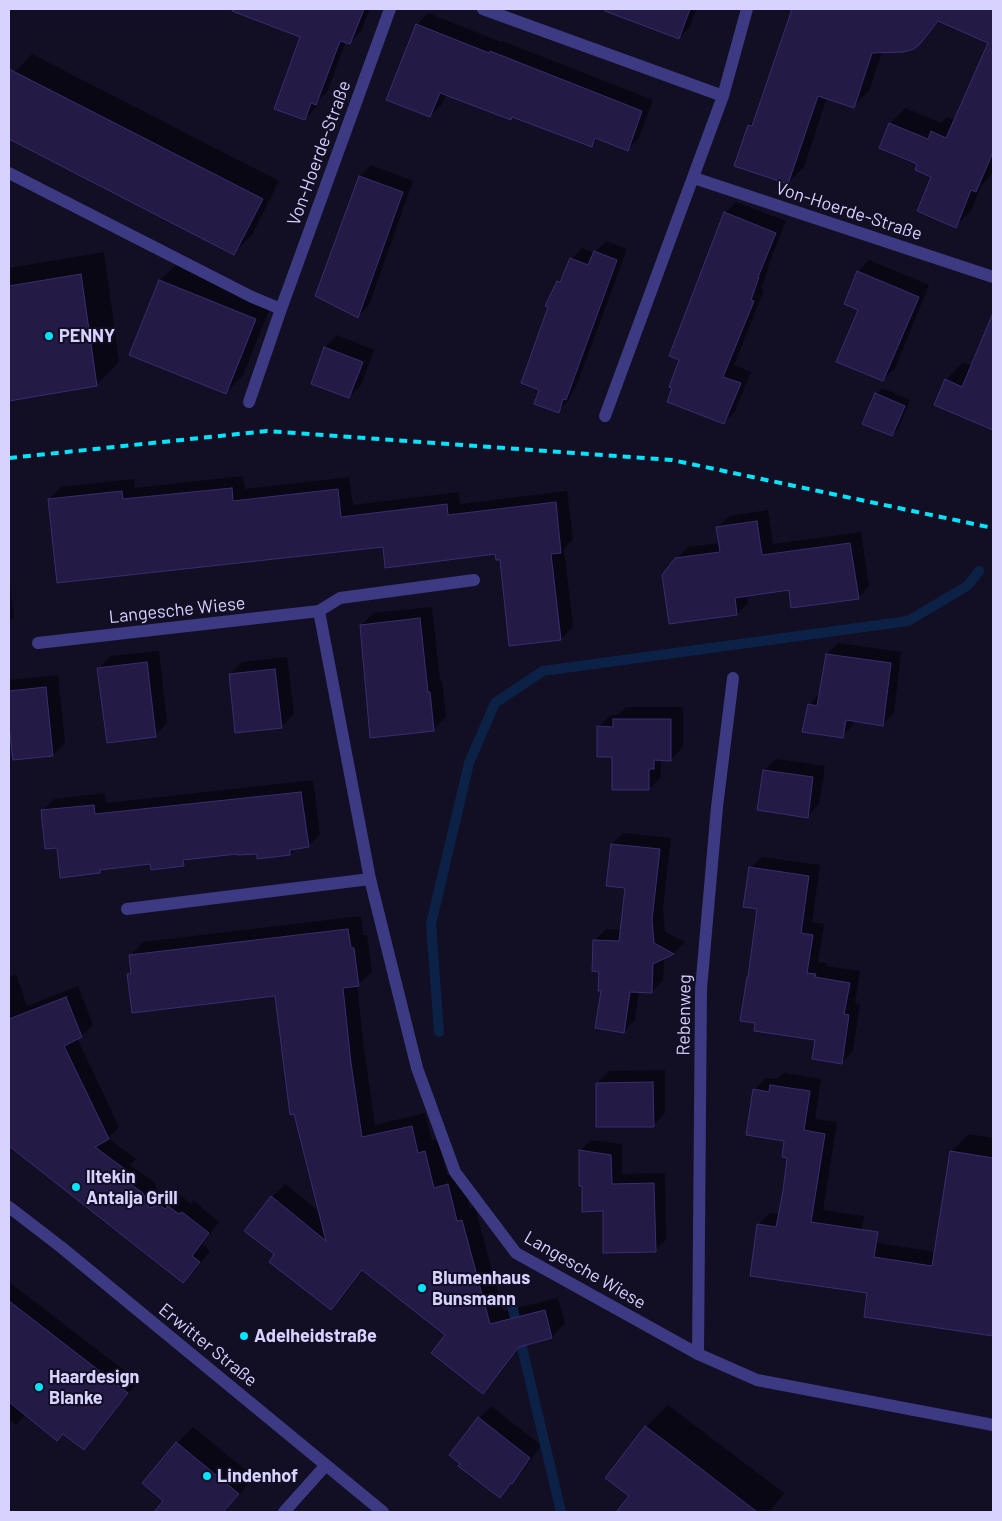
<!DOCTYPE html>
<html>
<head>
<meta charset="utf-8">
<style>
  body { margin:0 }
  #map { position:relative; width:1002px; height:1521px; overflow:hidden; background:#120e24; font-family:Barlow,sans-serif }
  canvas { display:block }
  .frame { position:absolute; inset:0; border:10px solid #d7d2ff; pointer-events:none }
</style>
</head>
<body>
<div id="map">
<canvas width="1002" height="1521"></canvas>
<div class="frame"></div>
</div>
<script>
const g = document.querySelector('canvas').getContext('2d');
g.lineJoin = 'round';
function fill(path, color) { g.fillStyle = color; g.fill(path, 'evenodd'); }
const toPath = rows => new Path2D(rows.map(r => 'M' + r).join(''));
function stroke(path, color, width, dash) { g.strokeStyle = color; g.lineWidth = width; g.lineCap = dash ? 'butt' : 'round'; g.setLineDash(dash || []); g.stroke(path); }
function drawText(font, color, halo, rows, align = 'center') {
  g.font = font + ' Barlow,sans-serif'; g.lineWidth = 4; g.setLineDash([]); g.textBaseline = 'middle'; g.strokeStyle = halo; g.fillStyle = color; for (const [text, x, y, turn = 0] of rows) {
    g.save(); g.translate(x, y); g.rotate((+turn || 0) * Math.PI / 180); g.textAlign = isNaN(turn) ? turn : align; if (halo) g.strokeText(text, 0, 0); g.fillText(text, 0, 0); g.restore();
  }
}
fill(toPath([
  [239,9,370,9,361,31,350,43,346,41,327,92,319,99,316,107,305,119,302,36],
  [604,9,696,9,690,27,679,38],
  [793,9,993,9,993,171,991,175,981,186,971,211,955,226,933,177,919,163,880,147,890,123,906,108,941,123,947,117,955,120,989,42,941,20,919,43,882,52,869,91,853,106,827,97,804,167,788,183,749,125,756,118],
  [428,13,501,42,502,41,653,100,639,138,628,149,599,138,591,146,513,116,510,119,446,94,442,104,430,116,417,25],
  [32,54,279,181,252,235,234,253,9,138,9,83,15,72],
  [371,165,413,181,369,305,358,317,360,176],
  [736,202,786,221,768,266,769,266,761,288,764,290,734,365,751,372,735,411,724,423,681,359,725,213],
  [606,241,627,249,576,387,573,391,569,400,558,411,541,389,558,281,565,274,571,259,582,248,594,253],
  [104,252,119,362,96,385,9,400,9,268],
  [869,260,929,285,895,368,883,380,859,309,858,272],
  [178,263,273,301,243,375,226,393,130,354,160,280],
  [993,318,993,428,935,404,946,380,963,362,972,366],
  [337,335,374,350,361,385,349,397,312,384,325,347],
  [882,388,910,400,898,429,892,434,876,394],
  [243,476,245,489,349,477,353,505,459,492,460,504,567,491,573,539,564,549,573,627,561,639,496,553,384,546,49,500,61,487,134,479,135,488],
  [768,510,773,544,861,532,869,586,858,598,790,589,747,595,748,603,737,614,676,559,688,547,720,543,718,527,729,516],
  [9,579,14,616,9,622],
  [432,607,440,681,442,681,446,717,434,729,361,625,373,613],
  [838,643,901,652,894,713,883,724,854,720,853,725,842,736,809,705,820,693,827,654],
  [159,651,167,723,155,735,99,668,111,656],
  [287,657,294,714,281,727,230,674,242,662],
  [58,675,65,743,53,755,9,729,9,680],
  [626,707,683,707,683,747,670,760,662,759,661,761,661,777,649,789,614,756,598,727,611,715,618,715],
  [776,759,825,766,819,804,807,817,764,771],
  [313,780,320,834,308,846,296,848,290,854,238,852,189,858,183,864,151,863,104,868,100,872,58,847,42,811,54,799,105,793,106,803],
  [623,833,671,838,663,908,665,932,685,942,674,953,664,957,663,980,652,992,639,991,635,1020,624,1031,603,990,594,941,606,929,622,930,626,887,612,844],
  [762,857,820,865,812,922,824,924,818,962,827,963,826,966,860,971,855,1003,860,1004,853,1051,842,1063,817,1039,757,1022,750,976,758,908,750,868],
  [361,916,363,935,367,935,372,972,357,985,364,1049,375,1125,425,1113,432,1140,438,1139,447,1175,461,1172,470,1208,475,1207,503,1311,558,1298,565,1323,552,1337,522,1345,496,1379,483,1392,447,1335,364,1270,344,1295,331,1308,276,1254,272,1197,285,1184,320,1212,276,995,129,975,132,972,130,956,143,942],
  [16,974,27,1006,78,986,93,1025,81,1036,77,1038,119,1127,108,1138,136,1159,130,1165,154,1182,160,1198,172,1195,177,1198,180,1195,191,1204,194,1201,219,1222,202,1244,210,1251,194,1271,183,1282,9,1144,9,977],
  [665,1070,665,1113,653,1125,597,1083,609,1071],
  [783,1073,821,1079,815,1119,837,1122,823,1210,864,1216,860,1240,993,1261,993,1336,865,1316,868,1292,758,1225,770,1213,780,1214,789,1157,786,1140,754,1090,766,1078,777,1079],
  [969,1134,993,1138,993,1223,941,1215,951,1152],
  [591,1140,622,1144,622,1174,665,1173,666,1240,655,1250,604,1210,580,1151],
  [9,1282,138,1381,95,1437,84,1448,64,1433,26,1414,16,1425,9,1420],
  [668,1405,784,1493,769,1512,617,1512,630,1495,646,1427],
  [491,1406,541,1445,524,1470,500,1496,479,1418],
  [193,1427,254,1477,224,1512,157,1512,165,1501,177,1443]
]), '#0007');
stroke(toPath([
  [439,1032,431,924,469,763,495,703,543,671,908,621,967,586,979,571],
  [511,1301,561,1512]
]), '#0c2146', 10);
const building = toPath([
  [233,9,364,9,350,44,340,41,316,105,311,103,305,120,274,109,300,37,232,11,233,9],
  [605,9,690,9,679,39,605,11,605,9],
  [792,9,993,9,993,152,976,192,971,190,956,228,917,211,931,177,915,170,917,164,879,148,889,123,928,139,931,131,946,138,988,43,938,21,920,44,914,49,904,52,872,53,854,108,818,96,788,184,734,166,748,125,752,126,792,9],
  [416,24,489,53,490,51,642,111,628,151,595,138,592,147,512,117,511,120,440,93,430,117,386,100,416,24],
  [9,69,263,199,234,255,9,139,9,69],
  [359,176,403,192,358,318,315,296,359,176],
  [724,212,776,233,758,277,759,277,751,300,754,301,723,377,741,383,724,424,667,402,672,388,669,387,679,360,669,356,724,212],
  [594,251,617,260,566,400,563,399,559,413,534,404,539,390,521,383,548,307,545,306,557,281,560,282,570,258,588,265,594,251],
  [857,271,919,297,883,381,836,362,858,310,844,304,857,271],
  [81,274,97,386,9,401,9,286,81,274],
  [159,280,256,319,226,394,129,355,159,280],
  [993,313,993,430,934,405,945,379,962,387,993,313],
  [324,347,363,362,349,398,311,384,324,347],
  [875,393,905,406,892,436,862,424,875,393],
  [232,488,233,501,338,489,341,517,447,504,448,515,556,502,561,553,551,554,561,640,509,646,500,560,496,560,495,554,385,568,383,547,57,583,48,499,122,491,123,499,232,488],
  [757,521,762,555,850,543,859,599,791,608,789,590,735,598,737,615,669,624,662,575,675,558,720,552,716,527,757,521],
  [420,618,428,692,430,692,434,731,370,738,360,625,420,618],
  [826,654,891,663,883,726,846,720,843,738,802,732,808,704,817,706,826,654],
  [147,662,156,737,107,743,97,668,147,662],
  [275,669,282,728,235,733,229,674,275,669],
  [46,687,53,756,13,760,9,726,9,691,46,687],
  [613,719,671,719,671,761,654,760,654,769,649,769,649,790,612,790,612,757,597,757,597,726,613,727,613,719],
  [763,770,813,777,808,818,757,810,763,770],
  [301,792,309,847,290,850,290,855,257,859,257,854,237,855,237,854,183,860,184,866,151,870,150,864,100,870,100,873,60,878,57,848,45,849,41,810,94,805,95,814,301,792],
  [611,844,660,849,652,920,654,943,674,954,653,964,652,993,630,992,624,1033,595,1028,601,991,598,991,599,972,592,971,593,940,619,941,625,888,606,886,611,844],
  [749,867,809,876,801,933,813,935,807,973,816,974,815,977,850,983,844,1014,849,1015,842,1064,812,1059,815,1040,754,1031,755,1023,740,1021,747,977,748,977,757,909,743,907,749,867],
  [348,929,351,948,354,948,359,986,343,988,351,1063,362,1137,412,1126,418,1153,425,1151,434,1188,448,1184,457,1221,462,1220,490,1324,545,1310,552,1338,519,1347,483,1394,431,1353,445,1335,362,1270,331,1310,269,1262,274,1254,244,1231,271,1196,326,1241,294,1114,290,1115,275,996,132,1013,127,974,131,974,129,955,348,929],
  [66,997,82,1037,64,1046,109,1139,95,1147,126,1170,120,1177,143,1193,149,1208,160,1205,165,1209,168,1206,179,1214,182,1212,209,1233,192,1256,200,1262,183,1283,9,1146,9,1019,66,997],
  [653,1082,654,1127,596,1127,596,1083,653,1082],
  [770,1085,810,1091,804,1130,825,1134,811,1222,878,1232,874,1257,932,1266,950,1151,993,1158,993,1336,864,1317,867,1293,750,1276,757,1224,776,1227,783,1191,787,1158,782,1157,784,1141,746,1135,753,1089,769,1092,770,1085],
  [579,1150,611,1155,612,1184,654,1183,656,1252,603,1253,603,1211,582,1212,582,1186,579,1186,579,1150],
  [9,1301,128,1393,84,1450,63,1434,57,1441,9,1402,9,1301],
  [478,1417,530,1458,512,1484,511,1483,500,1498,458,1466,460,1464,449,1455,478,1417],
  [645,1426,682,1454,757,1512,616,1512,629,1496,605,1478,645,1426],
  [176,1442,239,1494,223,1512,154,1512,163,1501,142,1483,176,1442]
]);
fill(building, '#231b45');
stroke(building, '#3a2d71', 1);
stroke(toPath([
  [483,9,723,96,747,9],
  [9,173,252,297,281,309],
  [694,178,993,277],
  [249,402,281,309,390,9],
  [605,416,723,96],
  [319,611,340,598,474,580],
  [38,643,319,611,370,879,417,1068,455,1172,516,1253,698,1354,757,1380,993,1425],
  [127,909,370,879],
  [9,1207,61,1247,383,1512],
  [698,1354,701,989,717,807,733,678],
  [284,1512,326,1465]
]), '#3c3a83', 12);
stroke(toPath([
  [9,458,267,431,672,460,993,528]
]), '#01e4fc', 4, [8, 6]);
for (const [x, y, r, color] of [
  [49,336,5,"#01e4fc"],
  [76,1187,5,"#01e4fc"],
  [422,1288,5,"#01e4fc"],
  [244,1336,5,"#01e4fc"],
  [39,1387,5,"#01e4fc"],
  [207,1476,5,"#01e4fc"]
]) { const dot = new Path2D(); dot.arc(x, y, r, 0, 2 * Math.PI); g.fillStyle = color; g.fill(dot); stroke(dot, '#120e24', 2); }
drawText('18px', '#d7d2ff', '#120e24', [
  ["Von-Hoerde-Straße",319,153,-70],
  ["Von-Hoerde-Straße",849,211,18],
  ["Langesche Wiese",177,610,-6],
  ["Rebenweg",684,1015,-89],
  ["Langesche Wiese",585,1270,30],
  ["Erwitter Straße",208,1345,39]
]);
drawText('bold 18px', '#d7d2ff', '#120e24', [
  ["PENNY",59,336],
  ["Iltekin",86,1177],
  ["Antalja Grill",86,1198],
  ["Blumenhaus",432,1278],
  ["Bunsmann",432,1299],
  ["Adelheidstraße",254,1336],
  ["Haardesign",49,1377],
  ["Blanke",49,1398],
  ["Lindenhof",217,1476]
], 'left');
</script>
</body>
</html>
